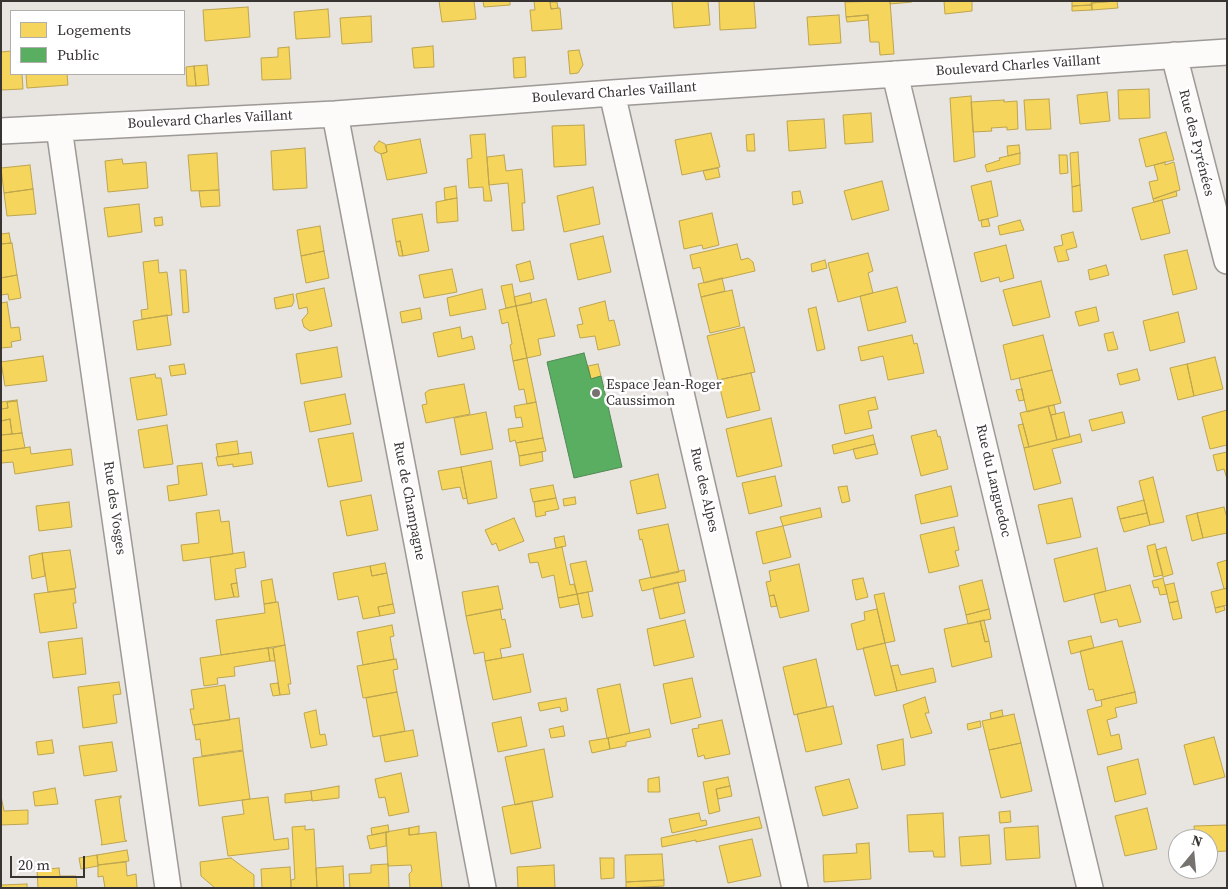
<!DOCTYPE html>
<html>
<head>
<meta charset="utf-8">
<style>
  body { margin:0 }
  #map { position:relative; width:1228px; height:889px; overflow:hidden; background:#e8e4e0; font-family:"Source Serif 4",serif }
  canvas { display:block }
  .frame { position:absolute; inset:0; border:2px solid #373432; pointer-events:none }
  .legend { position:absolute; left:10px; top:10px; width:175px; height:65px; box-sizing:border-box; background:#fff; border:1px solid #afaead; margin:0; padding:6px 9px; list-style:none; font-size:15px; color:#373432 }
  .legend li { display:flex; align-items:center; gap:10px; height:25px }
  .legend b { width:25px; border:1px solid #afaead }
  .north { position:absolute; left:1168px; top:829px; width:50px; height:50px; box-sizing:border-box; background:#fff; border:1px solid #afaead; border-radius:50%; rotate:17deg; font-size:14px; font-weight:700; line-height:20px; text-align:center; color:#373432 }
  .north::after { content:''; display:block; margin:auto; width:18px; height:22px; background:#75726f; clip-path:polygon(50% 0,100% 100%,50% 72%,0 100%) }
  .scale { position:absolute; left:10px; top:856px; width:75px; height:22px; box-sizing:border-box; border:2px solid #373432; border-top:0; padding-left:6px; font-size:15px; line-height:18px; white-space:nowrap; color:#373432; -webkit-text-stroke:4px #fff; paint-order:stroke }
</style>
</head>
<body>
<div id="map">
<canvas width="1228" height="889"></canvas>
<div class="frame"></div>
<ul class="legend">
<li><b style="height:14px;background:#f6d55c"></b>Logements</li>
<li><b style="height:14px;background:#5aae61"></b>Public</li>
</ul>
<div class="north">N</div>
<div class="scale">20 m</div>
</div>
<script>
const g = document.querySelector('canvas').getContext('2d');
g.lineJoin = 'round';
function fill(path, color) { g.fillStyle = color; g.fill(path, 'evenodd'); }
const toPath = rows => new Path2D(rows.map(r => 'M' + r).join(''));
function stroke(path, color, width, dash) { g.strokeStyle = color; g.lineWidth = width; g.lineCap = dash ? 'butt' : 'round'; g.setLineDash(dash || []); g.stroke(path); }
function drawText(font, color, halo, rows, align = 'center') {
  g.font = font + ' "Source Serif 4",serif'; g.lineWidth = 5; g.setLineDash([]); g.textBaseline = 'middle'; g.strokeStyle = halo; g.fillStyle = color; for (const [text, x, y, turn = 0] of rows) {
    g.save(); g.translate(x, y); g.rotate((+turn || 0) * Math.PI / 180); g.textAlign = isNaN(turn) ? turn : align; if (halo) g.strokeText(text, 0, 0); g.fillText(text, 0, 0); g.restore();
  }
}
const homes = toPath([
  [439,1,474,1,476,19,442,22,439,1],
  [483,1,510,1,510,5,484,7,483,1],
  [534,1,550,1,551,9,560,8,562,29,532,31,530,10,535,10,534,1],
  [672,1,708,1,710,25,674,28,672,1],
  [719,1,754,1,756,28,720,30,719,1],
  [890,1,894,54,880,55,879,42,870,42,868,15,846,17,845,2,890,1],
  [890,1,912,1,912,2,890,4,890,1],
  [944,1,972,1,972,11,945,14,944,1],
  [1072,1,1116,1,1091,3,1092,5,1072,6,1072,1],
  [1117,1,1118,8,1092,10,1091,3,1117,1],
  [550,2,557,2,558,8,551,9,550,2],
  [1092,5,1092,10,1072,11,1072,6,1092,5],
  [248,7,250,37,205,41,203,10,248,7],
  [328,9,330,37,296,39,294,12,328,9],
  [839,15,841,43,809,45,807,17,839,15],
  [868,15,868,20,847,22,846,17,868,15],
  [371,16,372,42,342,44,340,18,371,16],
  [433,46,434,67,414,68,412,48,433,46],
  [289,47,291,79,262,80,261,58,278,57,278,48,289,47],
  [579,50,583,65,578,73,570,74,568,51,579,50],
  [11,51,11,74,22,74,23,89,1,90,1,52,11,51],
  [525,57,526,77,514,78,513,58,525,57],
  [207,65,209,85,196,86,194,66,207,65],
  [194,66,196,86,187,86,186,67,194,66],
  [26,74,67,74,68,85,27,88,26,74],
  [1149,89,1150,118,1119,119,1118,90,1149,89],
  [1107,92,1110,121,1080,124,1077,95,1107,92],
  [971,96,975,157,954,162,950,98,971,96],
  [1049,99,1051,129,1026,130,1024,100,1049,99],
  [1004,100,1004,102,1017,101,1018,129,1007,130,1007,127,991,128,992,131,973,132,971,102,1004,100],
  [871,113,873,142,845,144,843,115,871,113],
  [824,119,826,148,789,151,787,121,824,119],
  [584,125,586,165,554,167,552,126,584,125],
  [1166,132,1174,160,1146,167,1139,139,1166,132],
  [711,133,720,167,682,175,675,140,711,133],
  [485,134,489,185,492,201,484,201,483,187,469,188,467,159,472,158,470,135,485,134],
  [754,134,755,151,747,151,746,135,754,134],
  [420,139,427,173,387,180,381,154,387,152,386,145,420,139],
  [379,141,385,144,387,152,381,154,375,151,374,147,379,141],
  [1019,145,1020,153,1008,156,1007,146,1019,145],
  [305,148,307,188,273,190,271,151,305,148],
  [1078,152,1080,185,1072,187,1070,153,1078,152],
  [217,153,219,190,191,191,188,155,217,153],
  [1020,153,1020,164,987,172,985,165,1000,160,999,158,1020,153],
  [504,155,506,171,522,169,525,203,522,203,524,230,512,231,508,183,489,185,487,157,504,155],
  [1059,155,1067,155,1068,173,1060,174,1059,155],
  [122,159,123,164,146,162,148,188,108,192,105,161,122,159],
  [1165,162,1165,165,1174,162,1180,190,1153,199,1149,182,1158,180,1154,165,1165,162],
  [30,165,33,189,4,193,1,168,30,165],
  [718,168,720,177,706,180,703,171,718,168],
  [882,181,889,210,852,220,844,191,882,181],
  [991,181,998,216,979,221,971,186,991,181],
  [1080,185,1082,211,1073,212,1072,187,1080,185],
  [456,186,457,198,445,200,444,188,456,186],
  [593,187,600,224,564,232,557,196,593,187],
  [33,189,36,214,7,216,4,193,33,189],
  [219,190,220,206,201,207,199,191,219,190],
  [800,191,803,203,793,205,792,192,800,191],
  [1176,191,1177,196,1154,202,1153,199,1176,191],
  [457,198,458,221,437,223,436,202,457,198],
  [1162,200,1170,233,1141,240,1132,208,1162,200],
  [139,204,142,232,108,237,104,208,139,204],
  [712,213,719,245,703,249,702,245,684,249,679,221,712,213],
  [422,214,429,251,403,256,400,241,396,242,392,219,422,214],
  [162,217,163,225,155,226,154,218,162,217],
  [988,219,990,226,982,227,981,220,988,219],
  [1020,220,1024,230,1000,235,998,226,1020,220],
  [320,226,324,251,301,256,297,230,320,226],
  [1073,232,1077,247,1066,250,1069,260,1058,262,1054,247,1063,245,1061,235,1073,232],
  [9,233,11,243,1,244,1,234,9,233],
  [603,236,611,272,578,280,570,244,603,236],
  [400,241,403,256,399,256,396,242,400,241],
  [12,243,17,275,1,278,1,244,12,243],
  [737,244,741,260,748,258,753,262,755,271,704,283,700,267,693,269,690,255,737,244],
  [1006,245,1014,278,1000,282,999,277,981,282,974,253,1006,245],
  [1187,250,1197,289,1173,295,1164,255,1187,250],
  [324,251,329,278,306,283,301,256,324,251],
  [868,253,873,271,868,273,873,293,838,302,828,263,868,253],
  [158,260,159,273,167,272,172,315,142,319,141,310,148,309,143,262,158,260],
  [825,260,827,268,812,272,811,264,825,260],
  [530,261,534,279,520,282,516,265,530,261],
  [1106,265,1109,275,1090,280,1088,270,1106,265],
  [452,269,457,292,424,298,419,275,452,269],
  [180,270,186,270,189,312,183,313,180,270],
  [17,275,21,298,9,300,8,294,1,295,1,278,17,275],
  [722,278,725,291,701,297,698,284,722,278],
  [1041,281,1050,317,1013,326,1003,290,1041,281],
  [512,284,516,306,506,308,501,286,512,284],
  [897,287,906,322,868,331,860,296,897,287],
  [324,288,332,326,310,331,304,327,302,320,308,313,307,307,299,309,296,294,324,288],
  [482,289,486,309,450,316,447,298,482,289],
  [732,290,740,326,710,333,701,297,732,290],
  [530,293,532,303,516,306,514,297,530,293],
  [293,294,294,301,292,306,276,309,274,298,293,294],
  [546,299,555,336,538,339,541,355,527,358,516,306,546,299],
  [605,301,609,321,614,320,620,345,598,350,595,336,580,338,577,325,583,324,579,308,605,301],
  [7,302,11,328,19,327,21,340,11,342,12,347,1,348,1,303,7,302],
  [516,306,527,358,513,361,510,345,512,344,508,322,502,324,499,310,516,306],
  [816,307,825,349,817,351,808,309,816,307],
  [1096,307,1099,321,1079,326,1075,312,1096,307],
  [420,308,422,319,402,323,400,312,420,308],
  [1178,312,1185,342,1150,351,1143,321,1178,312],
  [167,315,171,345,137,350,133,321,167,315],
  [460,327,462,339,472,336,475,349,438,357,433,333,460,327],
  [744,327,755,372,718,380,707,336,744,327],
  [1113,332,1118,349,1108,351,1104,334,1113,332],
  [912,335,914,344,917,343,924,373,888,380,883,356,861,361,858,347,912,335],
  [1043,335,1052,370,1011,380,1003,345,1043,335],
  [337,347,342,377,301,384,296,354,337,347],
  [43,356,47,381,5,386,1,362,43,356],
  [1215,357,1223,389,1194,396,1187,364,1215,357],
  [527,358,536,402,527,404,524,389,519,390,513,361,527,358],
  [184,364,186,374,171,376,169,366,184,364],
  [598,364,601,376,591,379,588,366,598,364],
  [1187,364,1194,396,1178,400,1170,368,1187,364],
  [1137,369,1140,380,1120,385,1117,374,1137,369],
  [1052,370,1061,403,1027,412,1019,378,1052,370],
  [751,373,760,410,727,418,718,380,751,373],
  [155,374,156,378,161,378,167,415,137,420,130,378,155,374],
  [464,384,470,414,426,423,422,405,427,404,425,393,429,390,464,384],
  [1022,389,1024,400,1019,401,1016,390,1022,389],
  [345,394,351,424,310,432,304,402,345,394],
  [875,397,878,409,868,411,872,428,845,434,839,405,875,397],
  [17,400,17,401,7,402,8,408,1,409,1,402,17,400],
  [17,401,22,433,12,434,10,419,1,421,1,409,8,408,7,402,17,401],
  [536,402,543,438,516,443,515,440,510,442,508,429,523,427,521,417,516,418,514,406,536,402],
  [1054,405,1056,414,1051,415,1048,406,1054,405],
  [1048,406,1057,440,1029,447,1020,413,1048,406],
  [1227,410,1227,445,1210,449,1202,417,1227,410],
  [486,412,493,449,461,455,454,418,486,412],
  [1064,412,1070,437,1057,440,1051,415,1064,412],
  [1122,412,1125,423,1092,431,1089,420,1122,412],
  [771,418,782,466,737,477,726,429,771,418],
  [10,419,12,434,1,435,1,421,10,419],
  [1023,424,1029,447,1024,448,1018,425,1023,424],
  [167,425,173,464,144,468,138,430,167,425],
  [936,430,938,437,940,436,948,469,921,476,911,436,936,430],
  [22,433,25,448,1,451,1,435,22,433],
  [353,433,362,481,328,487,318,439,353,433],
  [1080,434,1082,442,1052,449,1061,483,1034,490,1024,448,1080,434],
  [873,435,875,444,834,454,832,445,873,435],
  [543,438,546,451,519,456,516,443,543,438],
  [237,441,239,454,218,457,216,444,237,441],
  [875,444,878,454,856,459,853,449,875,444],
  [30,447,31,454,71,449,73,465,15,474,13,462,1,463,1,451,30,447],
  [251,452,253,464,233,467,233,464,218,466,216,457,251,452],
  [542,452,543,461,520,466,519,456,542,452],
  [1227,452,1227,479,1224,469,1217,471,1213,455,1227,452],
  [491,461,497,498,468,504,461,467,491,461],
  [202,463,207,495,169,501,167,486,179,484,177,466,202,463],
  [461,467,467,498,463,499,460,487,442,490,438,471,461,467],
  [658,474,666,508,637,514,630,481,658,474],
  [775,476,782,506,749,514,742,483,775,476],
  [1153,477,1164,522,1150,525,1139,481,1153,477],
  [553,485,556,498,533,502,530,489,553,485],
  [847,486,850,501,842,503,838,487,847,486],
  [951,486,958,516,921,524,915,495,951,486],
  [371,495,378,530,347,536,340,501,371,495],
  [575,497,576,504,564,506,563,499,575,497],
  [556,498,559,509,545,512,546,515,536,517,534,502,556,498],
  [1072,498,1081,537,1047,544,1038,505,1072,498],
  [1144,500,1147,513,1120,519,1117,507,1144,500],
  [69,502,72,527,39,531,36,506,69,502],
  [1224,507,1227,518,1227,533,1203,538,1197,513,1224,507],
  [820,508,822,517,783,526,780,517,820,508],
  [219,510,221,522,229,521,233,554,183,561,181,545,199,543,196,513,219,510],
  [1147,513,1150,525,1124,532,1120,519,1147,513],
  [1197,513,1203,538,1192,541,1186,516,1197,513],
  [514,518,524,541,499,551,496,543,492,545,485,530,514,518],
  [668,524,679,572,651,578,642,539,640,540,638,530,668,524],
  [783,526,791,557,763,564,756,532,783,526],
  [954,527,959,550,955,551,959,566,929,573,920,535,954,527],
  [564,536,566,546,556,548,554,538,564,536],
  [1155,544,1163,575,1154,577,1147,546,1155,544],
  [562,547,570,585,574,584,577,594,558,598,554,575,542,578,538,562,530,563,528,554,562,547],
  [1166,547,1173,574,1163,577,1156,550,1166,547],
  [1097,548,1106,591,1064,602,1054,559,1097,548],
  [70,550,76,588,48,592,42,553,70,550],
  [244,552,246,567,235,569,237,583,231,584,234,597,215,600,210,557,244,552],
  [42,553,45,576,32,579,29,556,42,553],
  [1227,560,1227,588,1224,589,1217,563,1227,560],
  [586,561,593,591,577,594,570,564,586,561],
  [385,563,387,573,372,576,370,566,385,563],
  [799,564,809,611,780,618,774,595,769,596,766,582,771,581,769,571,799,564],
  [370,566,372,576,387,573,393,604,378,607,380,616,363,619,358,596,338,600,333,573,370,566],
  [684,570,686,581,642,591,639,580,684,570],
  [863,578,868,597,856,600,852,580,863,578],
  [1163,578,1167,594,1160,595,1158,587,1154,588,1152,581,1163,578],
  [272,579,276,602,264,604,261,581,272,579],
  [982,580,989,609,966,615,959,586,982,580],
  [678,582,685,613,660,619,653,588,678,582],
  [237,583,239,597,234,597,231,584,237,583],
  [1174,583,1178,601,1169,603,1165,585,1174,583],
  [1130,585,1141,622,1119,627,1117,619,1101,623,1094,594,1130,585],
  [498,586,503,609,466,616,462,592,498,586],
  [1227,588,1227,605,1215,608,1211,592,1227,588],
  [74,589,76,603,73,603,77,628,40,633,34,594,74,589],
  [588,592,593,616,582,618,577,594,588,592],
  [884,593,895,641,885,643,874,595,884,593],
  [577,594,579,604,560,608,558,598,577,594],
  [774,595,777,606,771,607,769,596,774,595],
  [1178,601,1182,618,1173,620,1169,603,1178,601],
  [278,602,285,645,221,655,216,620,265,613,264,604,278,602],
  [393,604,395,613,380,616,378,607,393,604],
  [1224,606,1225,610,1216,613,1215,608,1224,606],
  [500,609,502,620,505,619,511,647,500,649,502,658,485,661,484,652,474,654,466,616,500,609],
  [877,609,885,643,857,650,851,624,865,620,864,612,877,609],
  [989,609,991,619,968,624,966,615,989,609],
  [685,620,694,657,654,666,647,629,685,620],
  [984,620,989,641,985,642,980,621,984,620],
  [980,621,985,642,989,641,992,657,952,667,944,629,980,621],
  [392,625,394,636,390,637,394,659,363,665,357,632,392,625],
  [1091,636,1094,648,1071,654,1068,641,1091,636],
  [82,638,86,674,53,678,48,642,82,638],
  [1122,641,1135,692,1096,701,1093,689,1089,690,1080,651,1122,641],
  [885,643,897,691,875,696,863,648,885,643],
  [285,645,291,684,288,684,290,694,280,695,273,648,285,645],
  [268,648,270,661,234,667,235,676,217,678,218,684,204,686,200,658,268,648],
  [268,648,273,648,275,661,270,661,268,648],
  [523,654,531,692,493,700,485,661,523,654],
  [396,659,398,669,393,670,397,692,363,698,357,666,396,659],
  [816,659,827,707,794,715,783,667,816,659],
  [898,665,901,675,933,668,936,682,897,691,891,666,898,665],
  [692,678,701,717,671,724,663,684,692,678],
  [119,682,121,694,113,695,117,723,83,728,78,687,119,682],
  [278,683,280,695,273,696,270,684,278,683],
  [620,684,630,733,607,738,597,689,620,684],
  [225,685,230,720,193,725,190,709,194,709,191,690,225,685],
  [397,692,405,731,373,737,366,698,397,692],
  [1135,692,1137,703,1115,708,1117,717,1107,720,1111,736,1119,734,1122,749,1098,755,1087,710,1102,706,1101,700,1135,692],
  [925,697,929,713,925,713,932,733,911,738,903,705,925,697],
  [566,698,568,710,561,712,560,707,540,711,538,703,566,698],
  [833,706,842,744,806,752,797,714,833,706],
  [316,710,320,735,325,734,327,745,311,748,304,713,316,710],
  [1002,710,1003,716,991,719,990,713,1002,710],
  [1014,714,1021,743,989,750,982,721,1014,714],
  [521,717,527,746,498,752,492,723,521,717],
  [239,718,243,750,202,756,200,739,196,740,194,725,239,718],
  [722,720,730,754,705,759,704,755,698,757,692,729,699,728,698,725,722,720],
  [980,721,981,727,968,730,967,724,980,721],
  [563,726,565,736,551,738,549,729,563,726],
  [649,729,651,737,626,742,626,746,610,749,608,738,649,729],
  [413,730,418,756,385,762,380,736,413,730],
  [1214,737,1225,777,1194,785,1184,745,1214,737],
  [608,738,610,749,592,753,589,741,608,738],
  [903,739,905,765,882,770,877,745,903,739],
  [52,740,54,753,38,755,36,742,52,740],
  [112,742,117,771,84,776,79,746,112,742],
  [1021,743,1032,791,1001,798,989,750,1021,743],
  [544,749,553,797,515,805,505,757,544,749],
  [243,751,250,799,199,806,193,758,243,751],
  [1138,759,1146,794,1115,802,1107,767,1138,759],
  [401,773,409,812,389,816,385,797,379,798,375,779,401,773],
  [659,777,660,792,648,792,648,779,659,777],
  [728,777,730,786,716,789,720,811,709,814,703,782,728,777],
  [849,779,858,808,823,816,815,787,849,779],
  [339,786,339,798,312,801,311,791,339,786],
  [730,786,732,796,718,799,716,789,730,786],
  [55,788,58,804,35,806,33,792,55,788],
  [311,791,312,800,285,803,285,794,311,791],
  [1,796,4,811,28,810,28,824,1,825,1,796],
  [121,796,121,798,119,798,125,840,127,841,101,845,102,843,95,800,121,796],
  [268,797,274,840,288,838,289,849,228,856,222,817,244,814,242,800,268,797],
  [532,801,541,848,511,854,502,807,532,801],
  [1147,808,1157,849,1125,856,1115,816,1147,808],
  [1010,811,1011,822,1000,823,999,812,1010,811],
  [699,813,701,821,706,820,707,825,672,833,669,819,699,813],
  [943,813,945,857,934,857,933,851,909,852,907,815,943,813],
  [759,817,762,828,696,842,696,840,662,847,661,838,759,817],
  [388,825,389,832,372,835,371,828,388,825],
  [1227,825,1227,851,1208,852,1208,839,1195,839,1194,826,1227,825],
  [305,826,305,830,314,829,317,888,291,888,291,880,295,879,292,827,305,826],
  [419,826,419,834,409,835,409,828,419,826],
  [1038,826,1040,858,1006,860,1004,828,1038,826],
  [409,828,409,835,436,832,442,888,410,888,409,874,412,871,411,865,388,866,386,832,409,828],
  [386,832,386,846,370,849,367,836,386,832],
  [989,835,991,864,961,866,959,837,989,835],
  [752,839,761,876,728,883,719,846,752,839],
  [869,843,871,879,824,882,823,855,857,853,856,844,869,843],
  [127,850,129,861,98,865,97,855,127,850],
  [662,854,664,880,626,882,625,855,662,854],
  [97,855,98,866,81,869,79,858,97,855],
  [231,858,254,875,254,888,215,888,201,876,200,862,231,858],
  [600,858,614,858,614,878,601,879,600,858],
  [126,862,127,876,136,874,137,888,105,888,103,876,98,877,98,865,126,862],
  [388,864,389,888,350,888,349,874,371,873,371,865,388,864],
  [554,865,555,888,518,888,517,867,554,865],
  [343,866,344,888,317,888,316,868,343,866],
  [290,867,291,888,262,888,261,869,290,867],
  [59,868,60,876,76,876,77,888,38,888,37,870,59,868],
  [664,880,664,886,626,888,626,882,664,880],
  [27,884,27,888,1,888,1,885,27,884]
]);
fill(homes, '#f6d55c');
stroke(homes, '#bda54f', 1);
const public = toPath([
  [584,353,591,379,601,376,622,467,574,478,547,362,584,353]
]);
fill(public, '#5aae61');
stroke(public, '#508953', 1);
const minor = toPath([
  [1174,55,1227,261],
  [895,74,1090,888],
  [612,93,795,888],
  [335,114,483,888],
  [59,128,168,888],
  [1,131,335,114,612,93,1227,52]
]);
stroke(minor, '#9c9997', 28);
stroke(minor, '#fcfbfa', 25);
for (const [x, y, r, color] of [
  [596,393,5,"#75726f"]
]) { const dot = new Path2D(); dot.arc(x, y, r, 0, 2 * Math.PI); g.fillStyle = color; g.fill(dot); stroke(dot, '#fff', 2); }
drawText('14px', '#373432', '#fff', [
  ["Boulevard Charles Vaillant",1018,66,-4],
  ["Boulevard Charles Vaillant",614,93,-4],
  ["Boulevard Charles Vaillant",210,120,-3],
  ["Rue des Pyrénées",1196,143,76],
  ["Rue du Languedoc",993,481,77],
  ["Rue des Alpes",704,490,77],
  ["Rue de Champagne",409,501,79],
  ["Rue des Vosges",114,508,82]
]);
drawText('14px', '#373432', '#fff', [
  ["Espace Jean-Roger",606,385],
  ["Caussimon",606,401]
], 'left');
</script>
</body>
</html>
